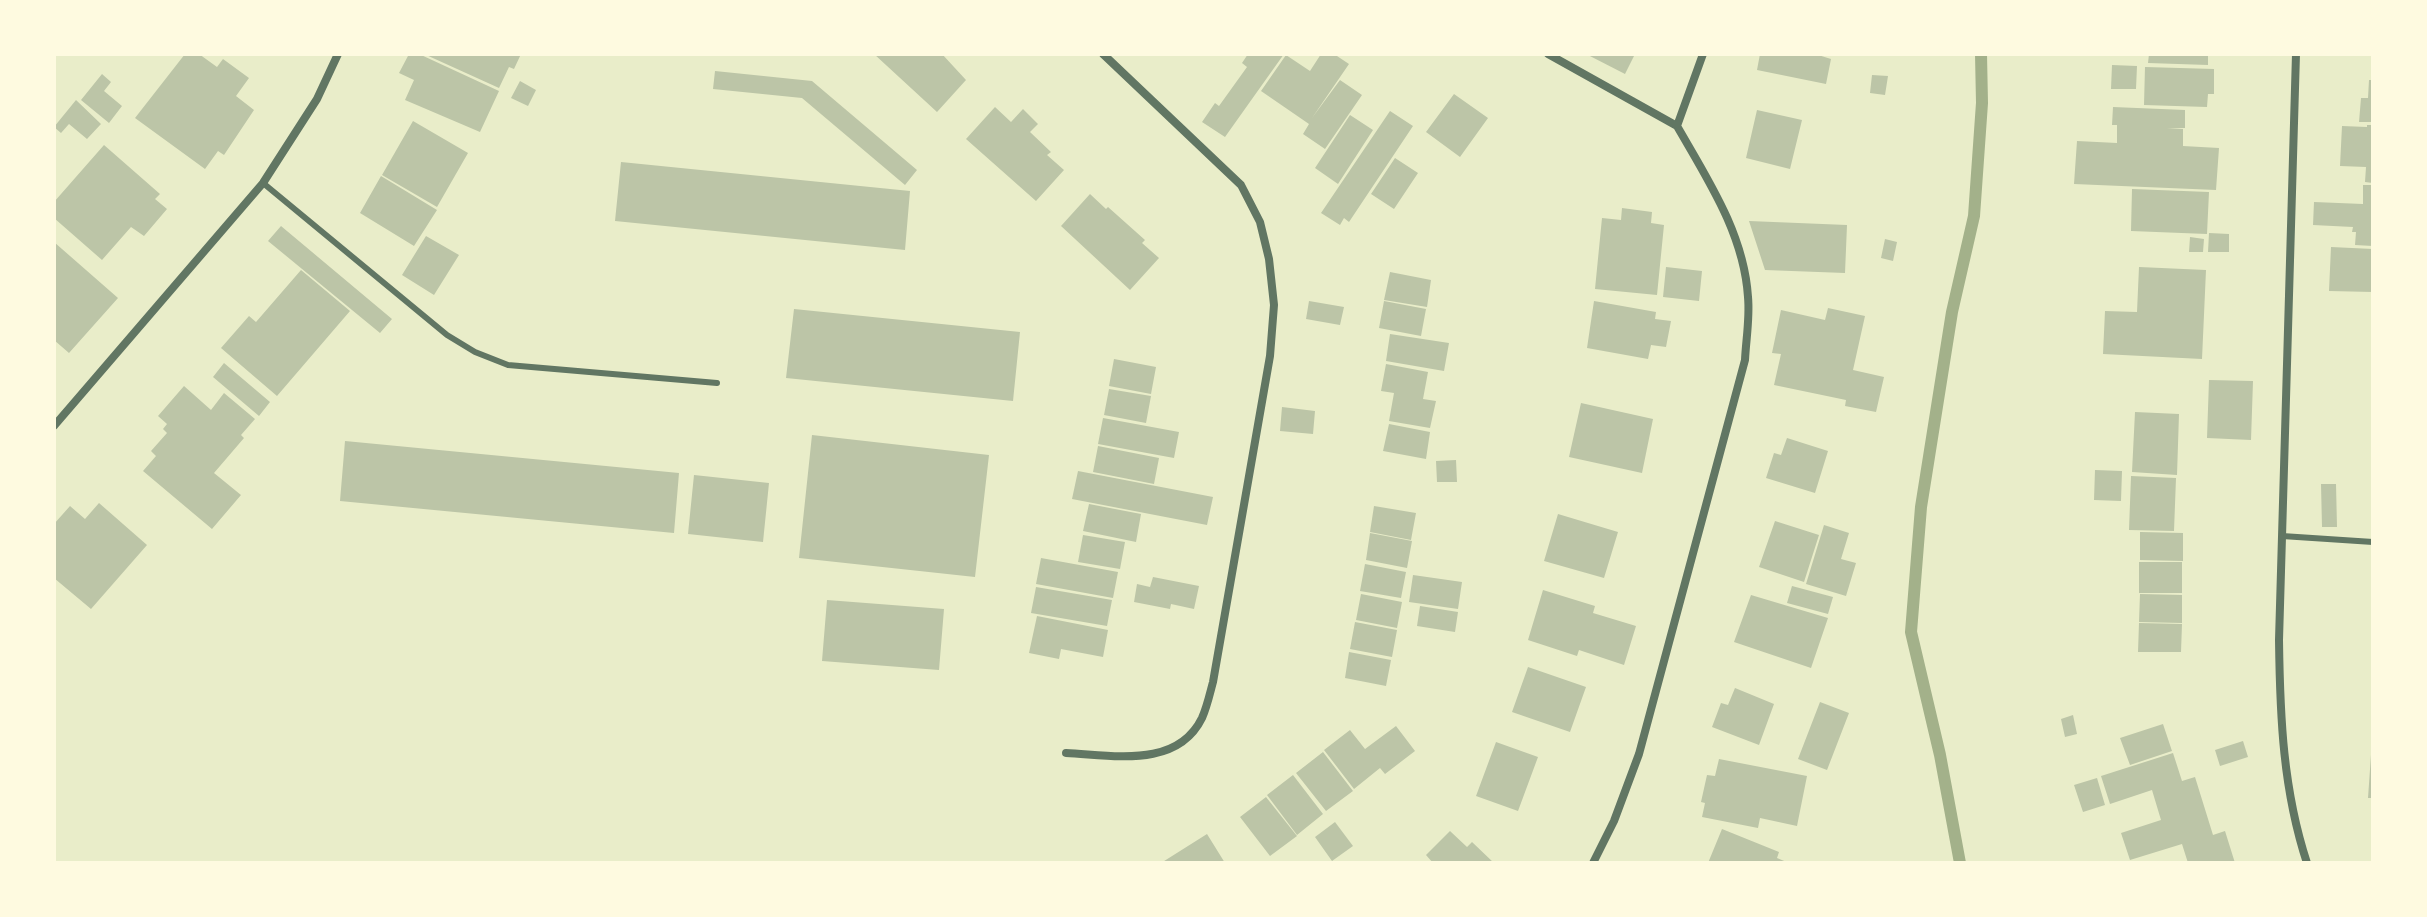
<!DOCTYPE html>
<style>
body{margin:0}
#map{position:relative;width:2427px;height:917px;overflow:hidden;background:#e9edc9;font-family:"Noto Sans",sans-serif}
canvas{display:block}
.frame{position:absolute;inset:0;border:56px solid #fefae0;pointer-events:none}
</style>
<div id="map">
<canvas width="2427" height="917"></canvas>
<div class="frame"></div>
</div>
<script>
const context = document.querySelector('canvas').getContext('2d');
context.lineJoin = 'round';
function trace(path, color, width, dash) {
  context.strokeStyle = color;
  context.lineWidth = width;
  context.lineCap = dash ? 'butt' : 'round';
  context.setLineDash(dash || []);
  context.stroke(path);
}
function paint(path, color) {
  context.fillStyle = color;
  context.fill(path, 'evenodd');
}
const stream = new Path2D(`
 M 1960,863 L 1940,755 L 1911,632 L 1921,507 L 1952,312 L 1974,216 L 1982,103 L 1981,54`);
const building = new Path2D(`
 M 185,54 L 199,54 L 217,67 L 223,59 L 249,78 L 236,96 L 254,110 L 224,155 L 218,151 L 205,169 L 135,118 Z
 M 409,54 L 419,54 L 499,91 L 480,132 L 405,100 L 414,80 L 399,73 Z
 M 424,54 L 521,54 L 514,69 L 509,67 L 499,88 Z
 M 874,54 L 942,54 L 966,80 L 937,112 Z
 M 1248,54 L 1284,54 L 1225,137 L 1202,122 L 1215,103 L 1219,106 L 1247,67 L 1242,63 Z
 M 1321,54 L 1334,54 L 1349,64 L 1312,118 L 1340,80 L 1362,95 L 1325,149 L 1303,134 L 1309,124 L 1261,91 L 1286,55 L 1310,71 Z
 M 1586,54 L 1635,54 L 1625,74 Z
 M 1760,54 L 1815,54 L 1831,59 L 1826,84 L 1757,70 Z
 M 2149,54 L 2208,54 L 2208,65 L 2148,63 Z
 M 2112,65 L 2137,66 L 2136,89 L 2111,89 Z
 M 2145,67 L 2214,69 L 2214,94 L 2208,94 L 2207,107 L 2144,105 Z
 M 715,71 L 812,81 L 917,170 L 905,185 L 802,98 L 713,89 Z
 M 102,74 L 111,82 L 104,91 L 122,106 L 109,123 L 81,100 Z
 M 1872,75 L 1888,76 L 1885,95 L 1870,93 Z
 M 2369,80 L 2373,80 L 2373,122 L 2359,122 L 2361,98 L 2368,98 Z
 M 520,81 L 536,90 L 528,106 L 511,98 Z
 M 1454,94 L 1488,118 L 1460,157 L 1426,132 Z
 M 76,100 L 101,124 L 87,139 L 69,124 L 61,133 L 54,127 Z
 M 995,107 L 1011,122 L 1023,109 L 1038,124 L 1030,132 L 1051,152 L 1047,155 L 1064,170 L 1036,201 L 966,139 Z
 M 2113,107 L 2185,110 L 2185,128 L 2167,128 L 2183,129 L 2183,146 L 2219,148 L 2216,190 L 2074,184 L 2077,141 L 2117,143 L 2117,125 L 2112,125 Z
 M 1757,110 L 1802,120 L 1790,169 L 1746,158 Z
 M 1390,111 L 1413,126 L 1349,222 L 1344,218 L 1340,225 L 1321,213 Z
 M 1350,115 L 1373,130 L 1338,184 L 1315,168 Z
 M 413,121 L 468,153 L 437,207 L 382,175 Z
 M 2367,125 L 2373,125 L 2373,183 L 2365,182 L 2366,167 L 2340,166 L 2342,126 L 2367,127 Z
 M 104,145 L 160,194 L 155,199 L 167,209 L 144,236 L 131,227 L 102,260 L 54,218 L 54,202 Z
 M 1395,158 L 1418,173 L 1394,209 L 1371,194 Z
 M 621,162 L 910,191 L 905,250 L 615,221 Z
 M 381,176 L 437,210 L 414,246 L 360,213 Z
 M 2363,185 L 2373,185 L 2373,246 L 2355,245 L 2356,232 L 2352,232 L 2353,227 L 2313,225 L 2314,202 L 2363,204 Z
 M 2132,189 L 2209,192 L 2207,234 L 2131,231 Z
 M 1090,194 L 1106,209 L 1108,207 L 1145,240 L 1142,243 L 1159,258 L 1130,290 L 1061,226 Z
 M 1622,208 L 1652,212 L 1651,223 L 1664,225 L 1657,295 L 1595,289 L 1602,218 L 1621,220 Z
 M 1749,221 L 1847,225 L 1845,273 L 1765,270 Z
 M 281,226 L 392,319 L 380,333 L 268,241 Z
 M 2209,233 L 2229,234 L 2229,252 L 2208,252 Z
 M 426,236 L 459,255 L 434,295 L 402,275 Z
 M 2190,237 L 2204,239 L 2203,252 L 2189,252 Z
 M 1885,239 L 1897,242 L 1893,261 L 1881,258 Z
 M 54,242 L 118,298 L 69,353 L 54,340 Z
 M 2331,247 L 2373,249 L 2373,292 L 2329,291 Z
 M 1666,267 L 1702,271 L 1699,301 L 1663,297 Z
 M 2139,267 L 2206,270 L 2202,359 L 2103,354 L 2105,311 L 2137,312 Z
 M 301,270 L 350,311 L 277,396 L 221,348 L 249,316 L 256,322 Z
 M 1390,272 L 1431,280 L 1427,307 L 1384,300 Z
 M 1309,301 L 1344,307 L 1340,325 L 1306,319 Z
 M 1384,301 L 1426,309 L 1421,336 L 1379,328 Z
 M 1594,301 L 1656,312 L 1655,319 L 1671,321 L 1666,347 L 1651,345 L 1648,359 L 1587,348 Z
 M 1828,308 L 1865,316 L 1853,370 L 1884,377 L 1876,412 L 1845,406 L 1846,400 L 1774,385 L 1781,354 L 1772,353 L 1781,310 L 1825,320 Z
 M 794,309 L 1020,332 L 1013,401 L 786,378 Z
 M 1390,334 L 1449,343 L 1444,371 L 1386,361 Z
 M 1114,359 L 1156,367 L 1151,394 L 1109,386 Z
 M 224,363 L 270,402 L 259,416 L 213,377 Z
 M 1386,364 L 1428,372 L 1423,399 L 1436,401 L 1430,428 L 1389,421 L 1394,393 L 1381,391 Z
 M 2209,380 L 2253,381 L 2251,440 L 2207,438 Z
 M 184,386 L 211,410 L 224,393 L 255,419 L 241,435 L 244,438 L 214,473 L 241,495 L 212,529 L 143,471 L 156,456 L 151,451 L 167,433 L 163,429 L 167,424 L 158,416 Z
 M 1109,389 L 1151,396 L 1146,423 L 1104,415 Z
 M 1581,403 L 1653,419 L 1642,473 L 1569,457 Z
 M 1282,407 L 1315,411 L 1313,434 L 1280,431 Z
 M 2135,412 L 2179,414 L 2177,475 L 2132,472 Z
 M 1103,418 L 1179,432 L 1174,458 L 1098,444 Z
 M 1389,424 L 1430,432 L 1426,459 L 1383,451 Z
 M 812,435 L 989,455 L 975,577 L 799,558 Z
 M 1787,438 L 1828,451 L 1815,493 L 1766,478 L 1774,453 L 1781,455 Z
 M 345,441 L 679,473 L 674,533 L 340,501 Z
 M 1098,446 L 1159,458 L 1154,484 L 1093,472 Z
 M 1456,460 L 1457,482 L 1437,482 L 1436,461 Z
 M 2095,470 L 2122,471 L 2121,501 L 2094,500 Z
 M 1078,471 L 1213,497 L 1207,525 L 1072,499 Z
 M 694,475 L 769,483 L 763,542 L 688,534 Z
 M 2131,476 L 2176,478 L 2174,531 L 2129,530 Z
 M 2321,484 L 2336,484 L 2337,527 L 2322,527 Z
 M 99,503 L 147,545 L 91,609 L 54,578 L 54,524 L 70,506 L 85,519 Z
 M 1089,504 L 1141,514 L 1136,542 L 1083,531 Z
 M 1374,506 L 1416,513 L 1411,540 L 1370,532 Z
 M 1558,514 L 1618,532 L 1604,578 L 1544,561 Z
 M 1775,521 L 1819,535 L 1804,582 L 1759,567 Z
 M 1824,525 L 1849,533 L 1841,559 L 1856,563 L 1846,596 L 1806,584 Z
 M 2140,532 L 2183,533 L 2183,561 L 2140,560 Z
 M 1370,533 L 1412,541 L 1407,568 L 1366,560 Z
 M 1083,535 L 1125,542 L 1120,569 L 1078,562 Z
 M 1041,558 L 1118,572 L 1113,598 L 1036,584 Z
 M 2139,562 L 2182,562 L 2182,593 L 2139,593 Z
 M 1365,564 L 1406,572 L 1401,598 L 1360,591 Z
 M 1413,575 L 1462,582 L 1458,609 L 1409,602 Z
 M 1153,577 L 1199,586 L 1194,609 L 1171,604 L 1170,609 L 1134,602 L 1137,584 L 1150,587 Z
 M 1792,586 L 1833,597 L 1828,614 L 1787,603 Z
 M 1036,587 L 1112,600 L 1107,626 L 1031,613 Z
 M 1543,590 L 1595,606 L 1593,613 L 1636,626 L 1624,665 L 1579,650 L 1577,656 L 1528,640 Z
 M 1361,594 L 1402,602 L 1397,628 L 1356,620 Z
 M 2140,594 L 2182,595 L 2182,623 L 2139,622 Z
 M 1751,595 L 1828,618 L 1811,668 L 1734,642 Z
 M 827,600 L 944,609 L 939,670 L 822,661 Z
 M 1420,606 L 1458,612 L 1455,632 L 1417,626 Z
 M 1037,616 L 1108,630 L 1103,657 L 1061,649 L 1059,659 L 1029,653 Z
 M 1355,622 L 1397,630 L 1392,657 L 1350,649 Z
 M 2139,623 L 2182,624 L 2181,652 L 2138,652 Z
 M 1349,652 L 1391,660 L 1386,686 L 1345,678 Z
 M 1528,667 L 1586,687 L 1570,732 L 1512,712 Z
 M 1735,688 L 1774,704 L 1759,745 L 1712,727 L 1721,703 L 1728,705 Z
 M 1820,702 L 1849,713 L 1827,770 L 1798,759 Z
 M 2073,715 L 2077,734 L 2065,737 L 2061,719 Z
 M 2163,724 L 2172,751 L 2130,765 L 2120,738 Z
 M 1396,726 L 1415,751 L 1385,774 L 1380,768 L 1354,789 L 1324,750 L 1350,730 L 1365,749 Z
 M 2243,741 L 2248,757 L 2220,766 L 2215,750 Z
 M 1496,742 L 1538,757 L 1518,811 L 1476,796 Z
 M 1323,752 L 1353,791 L 1326,811 L 1296,773 Z
 M 2173,753 L 2182,781 L 2195,777 L 2213,835 L 2225,831 L 2235,863 L 2188,863 L 2182,844 L 2130,860 L 2121,833 L 2161,820 L 2152,790 L 2110,804 L 2101,776 Z
 M 2371,755 L 2373,755 L 2373,798 L 2368,798 Z
 M 1719,759 L 1807,776 L 1797,826 L 1760,818 L 1758,828 L 1702,817 L 1705,803 L 1701,802 L 1707,775 L 1715,776 Z
 M 1293,775 L 1323,814 L 1297,835 L 1267,795 Z
 M 2097,778 L 2105,805 L 2083,812 L 2074,785 Z
 M 1266,797 L 1297,836 L 1270,856 L 1240,817 Z
 M 1335,822 L 1353,846 L 1332,861 L 1315,837 Z
 M 1722,829 L 1779,852 L 1777,858 L 1789,863 L 1708,863 Z
 M 1450,831 L 1467,847 L 1472,842 L 1494,863 L 1433,863 L 1426,855 Z
 M 1207,834 L 1225,863 L 1161,863 Z`);
const service = new Path2D(`
 M 263,183 L 447,335 L 475,352 L 508,365 L 717,383
 M 2282,536 L 2373,542`);
const minor = new Path2D(`
 M 1548,54 L 1677,126
 M 2296,54 L 2279,640 C 2280,717 2283,790 2307,863
 M 54,426 L 263,183 L 317,99 L 338,54
 M 1066,753 C 1113,755 1177,769 1202,718 C 1207,707 1210,693 1213,682 L 1270,356 L 1274,305 L 1269,259 L 1260,222 L 1241,185 L 1103,54
 M 1593,863 L 1614,821 L 1639,754 L 1745,360 C 1746,339 1750,318 1748,297 C 1744,234 1708,180 1677,126 L 1703,54`);
trace(stream, '#a3b18a', 12);
paint(building, '#bcc5a7');
trace(service, '#617663', 6);
trace(minor, '#617663', 8);
</script>
